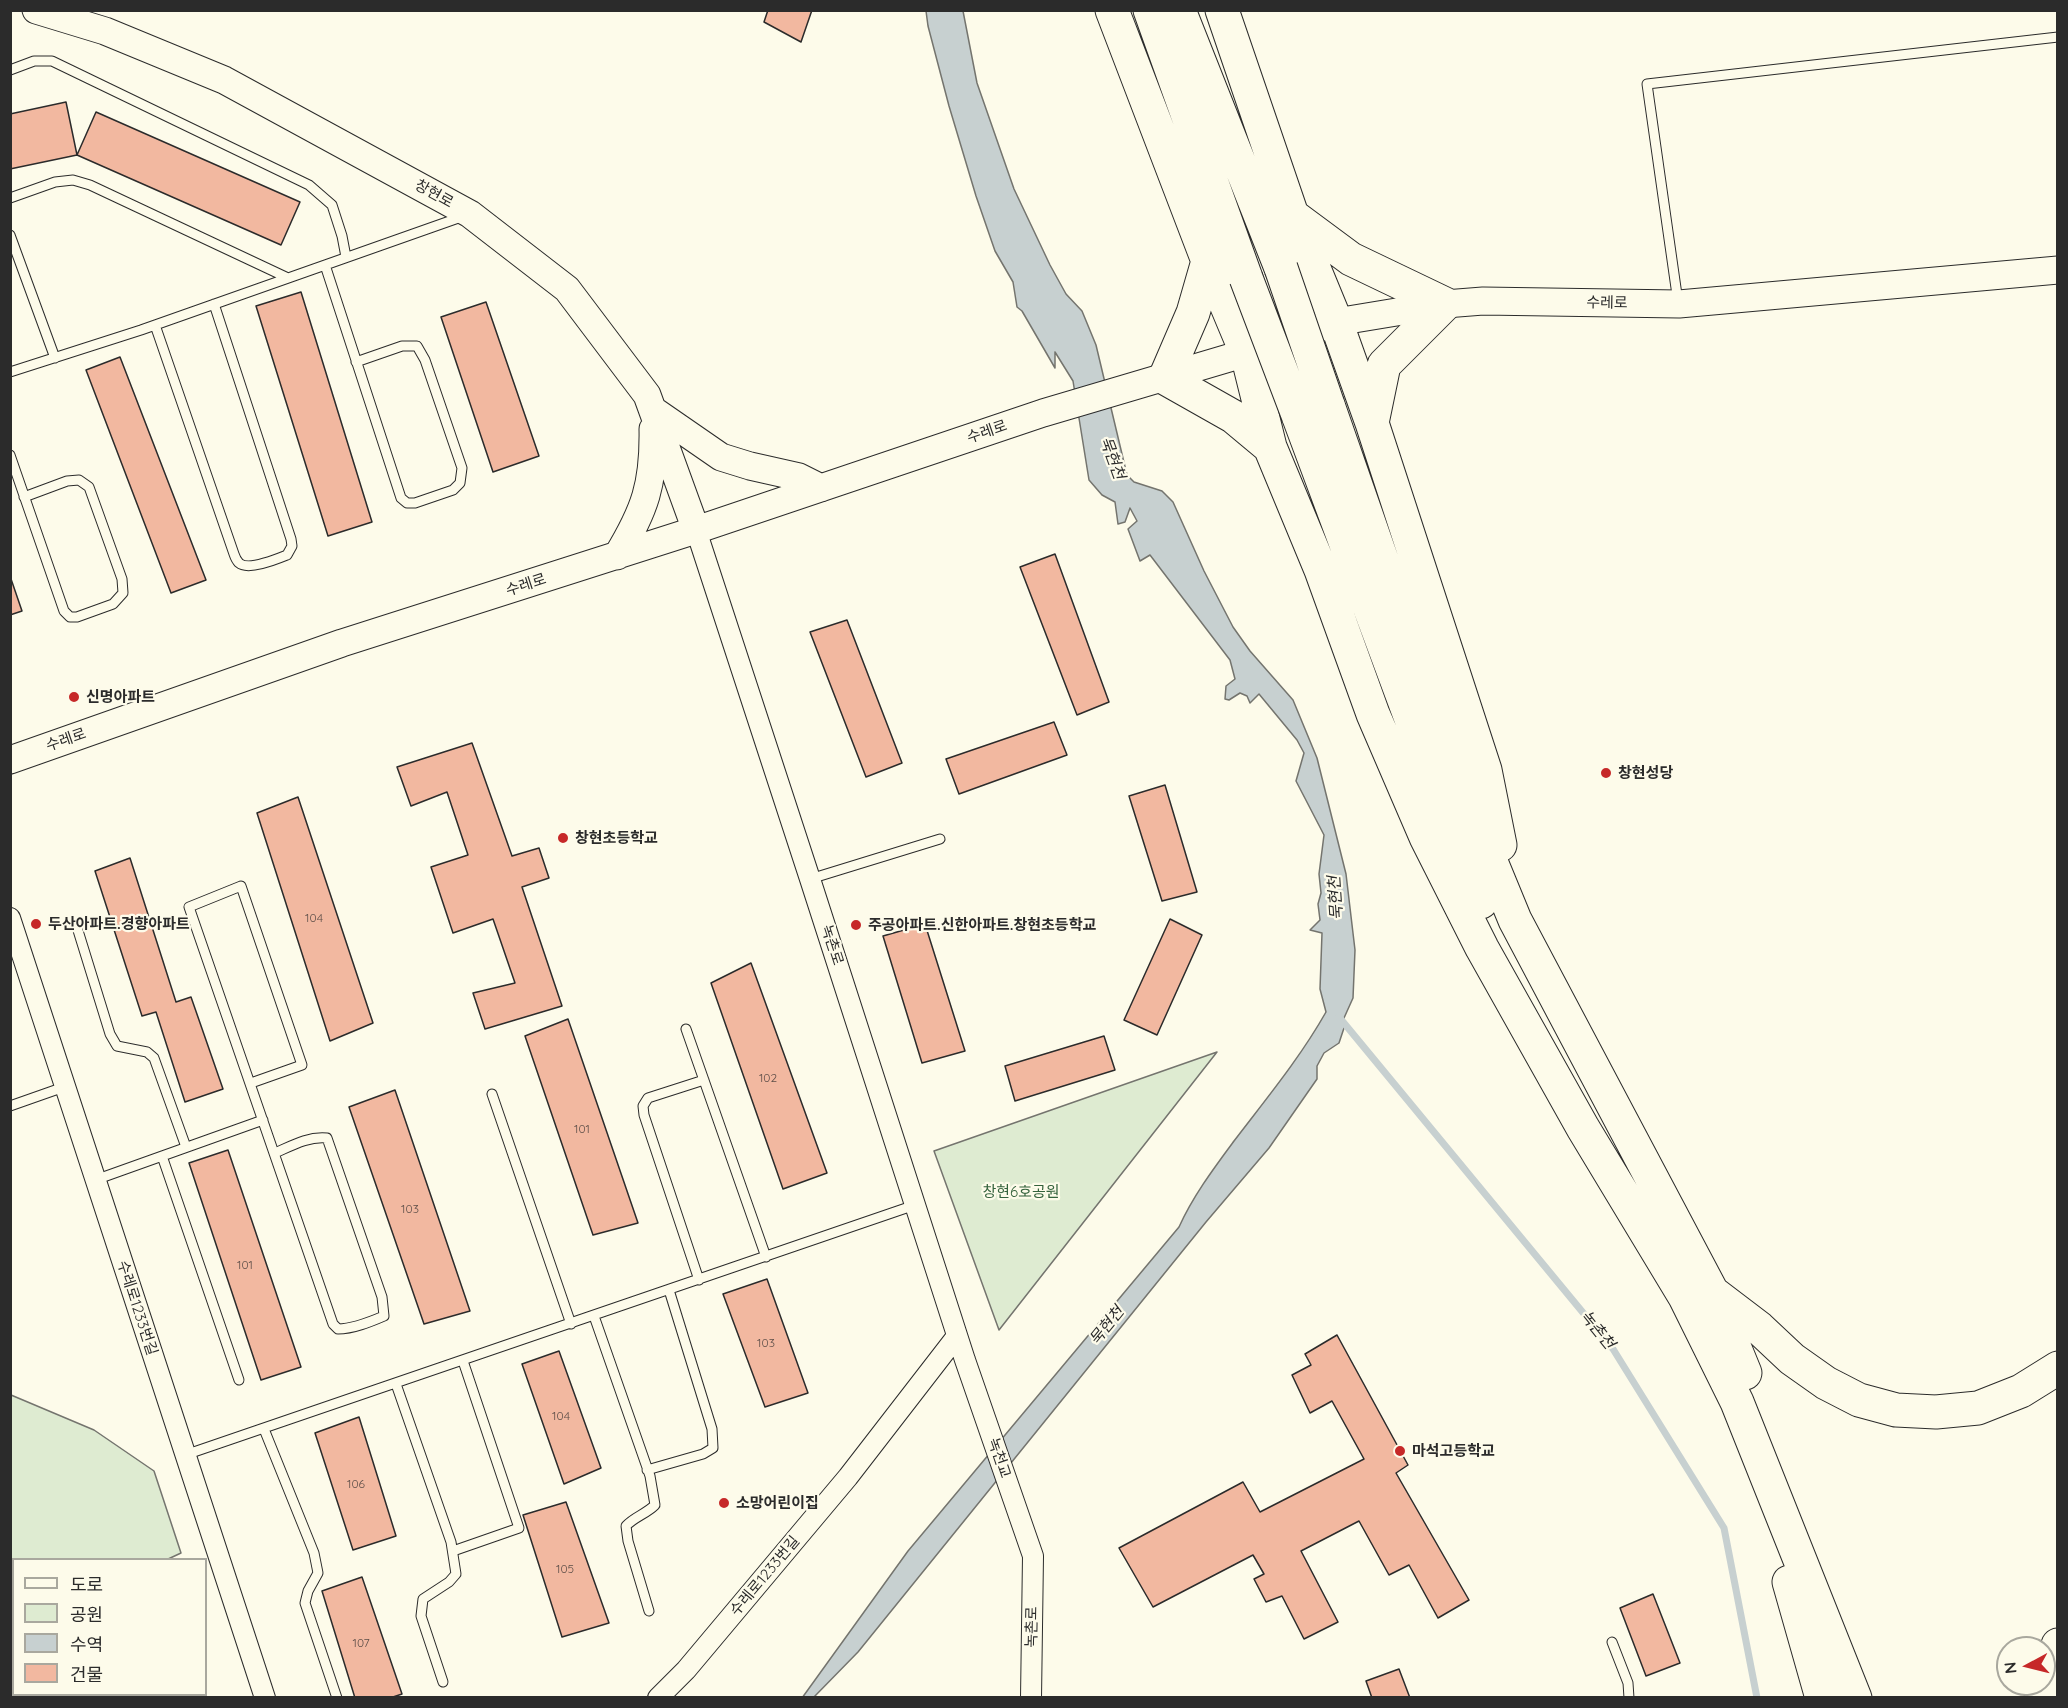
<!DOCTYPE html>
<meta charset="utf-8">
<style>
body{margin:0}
#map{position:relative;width:2068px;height:1708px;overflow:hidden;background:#fdfbea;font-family:Quicksand,"Noto Sans KR",sans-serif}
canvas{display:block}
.frame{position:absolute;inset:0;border:12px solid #2b2b2b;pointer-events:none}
.legend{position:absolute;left:12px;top:1558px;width:195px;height:138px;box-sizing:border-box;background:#fdfbea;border:2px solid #a9a89e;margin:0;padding:8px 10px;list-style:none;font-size:18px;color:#2b2b2b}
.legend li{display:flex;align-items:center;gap:12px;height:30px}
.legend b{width:30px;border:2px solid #a9a89e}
.north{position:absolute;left:1996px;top:1636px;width:60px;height:60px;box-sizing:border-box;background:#fdfbea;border:2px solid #a9a89e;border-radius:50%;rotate:263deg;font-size:16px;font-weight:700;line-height:24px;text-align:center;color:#2b2b2b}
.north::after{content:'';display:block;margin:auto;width:21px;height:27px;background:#c62828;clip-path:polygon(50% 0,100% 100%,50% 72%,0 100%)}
</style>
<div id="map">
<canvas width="2068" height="1708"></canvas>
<div class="frame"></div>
<ul class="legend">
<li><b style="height:8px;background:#fdfbea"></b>도로</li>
<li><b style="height:16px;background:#deebd1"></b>공원</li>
<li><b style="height:16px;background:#c7d0d0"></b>수역</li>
<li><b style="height:16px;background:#f2b8a0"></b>건물</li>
</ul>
<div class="north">N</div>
</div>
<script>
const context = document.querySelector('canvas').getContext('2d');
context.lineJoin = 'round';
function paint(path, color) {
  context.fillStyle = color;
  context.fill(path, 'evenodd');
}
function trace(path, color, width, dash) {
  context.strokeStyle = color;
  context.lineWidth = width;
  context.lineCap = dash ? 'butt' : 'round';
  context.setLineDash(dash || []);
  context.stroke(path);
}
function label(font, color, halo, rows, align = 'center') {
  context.font = font + ' Quicksand,"Noto Sans KR",sans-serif';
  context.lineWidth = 4.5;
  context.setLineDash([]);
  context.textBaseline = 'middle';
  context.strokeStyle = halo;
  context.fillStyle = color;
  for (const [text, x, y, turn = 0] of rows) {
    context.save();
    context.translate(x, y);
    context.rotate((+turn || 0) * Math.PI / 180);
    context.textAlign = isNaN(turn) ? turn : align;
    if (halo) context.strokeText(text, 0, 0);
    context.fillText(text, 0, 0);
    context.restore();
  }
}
const green = new Path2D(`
 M 1217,1052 L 999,1330 L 934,1151 Z
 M 11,1395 L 94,1430 L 154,1471 L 181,1553 L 166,1560 L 14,1560 L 14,1661 L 11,1665 Z`);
const water = new Path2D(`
 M 926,11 L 963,11 L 977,83 L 1014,189 L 1050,265 L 1066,294 L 1082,311 L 1096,345 L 1127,475 L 1134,482 L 1162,491 L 1173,502 L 1204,571 L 1233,627 L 1250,651 L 1293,700 L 1317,758 L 1346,874 L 1355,950 L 1353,998 L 1344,1018 L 1344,1028 L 1339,1043 L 1324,1053 L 1317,1066 L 1317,1079 L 1269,1148 L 1206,1222 L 858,1652 L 814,1697 L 802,1698 L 908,1551 L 1179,1227 C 1193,1196 1214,1168 1234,1141 C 1266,1099 1300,1058 1326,1012 L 1320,989 L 1322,933 L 1310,930 L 1320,920 L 1318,904 L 1321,893 L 1319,874 L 1324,835 L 1296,781 L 1304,753 L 1297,740 L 1259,694 L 1250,703 L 1247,696 L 1240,693 L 1229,700 L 1225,699 L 1226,686 L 1235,679 L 1230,660 L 1150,555 L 1140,561 L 1128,529 L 1137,521 L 1130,508 L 1125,522 L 1118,524 L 1115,502 L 1102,495 L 1089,480 L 1073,381 L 1055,352 L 1055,368 L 1022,311 L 1017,307 L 1013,282 L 995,251 L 976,196 L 949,106 L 928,26 Z`);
const stream = new Path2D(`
 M 1339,1017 L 1613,1349 L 1724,1528 L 1757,1698`);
const building = new Path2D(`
 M 768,10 L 812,10 L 801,42 L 764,22 Z
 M 66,102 L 77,155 L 10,169 L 10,114 Z
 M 96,112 L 300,202 L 281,245 L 77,155 Z
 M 301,292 L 372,522 L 328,536 L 256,306 Z
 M 486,302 L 539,456 L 493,472 L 441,317 Z
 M 120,357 L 206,580 L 171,593 L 86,370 Z
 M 1055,554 L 1109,702 L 1077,715 L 1020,567 Z
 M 10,576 L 22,611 L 10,615 Z
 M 847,620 L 902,763 L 866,777 L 810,632 Z
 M 1054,722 L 1067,755 L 959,794 L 946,759 Z
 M 472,743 L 512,856 L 539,848 L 549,878 L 522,887 L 562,1006 L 485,1029 L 473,993 L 515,983 L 493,919 L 453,933 L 431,867 L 468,855 L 447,792 L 411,806 L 397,767 Z
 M 1165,785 L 1197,892 L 1162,901 L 1129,796 Z
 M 298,797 L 373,1023 L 330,1041 L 257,813 Z
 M 130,858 L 176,1002 L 191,997 L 223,1089 L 185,1102 L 156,1012 L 142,1016 L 95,871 Z
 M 1170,919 L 1202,935 L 1157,1035 L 1124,1020 Z
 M 925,924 L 965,1051 L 922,1063 L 883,936 Z
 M 751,963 L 827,1173 L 783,1189 L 711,983 Z
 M 568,1019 L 638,1223 L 593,1235 L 525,1036 Z
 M 1104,1036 L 1115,1070 L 1015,1101 L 1005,1066 Z
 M 395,1090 L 470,1311 L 424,1324 L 349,1107 Z
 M 228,1150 L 301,1367 L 261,1380 L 189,1163 Z
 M 767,1279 L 808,1393 L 765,1407 L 723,1294 Z
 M 1337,1335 L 1408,1465 L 1396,1473 L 1469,1600 L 1438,1618 L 1409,1565 L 1389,1575 L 1359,1521 L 1301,1551 L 1338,1622 L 1304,1639 L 1282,1596 L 1266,1602 L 1254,1579 L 1264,1574 L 1253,1555 L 1153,1607 L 1119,1548 L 1243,1482 L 1260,1512 L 1364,1459 L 1332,1401 L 1310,1413 L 1292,1375 L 1311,1365 L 1305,1354 Z
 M 559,1351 L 601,1468 L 564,1484 L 522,1364 Z
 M 359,1417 L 396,1536 L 353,1550 L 315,1433 Z
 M 566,1502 L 609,1623 L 562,1637 L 523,1515 Z
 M 362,1577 L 402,1694 L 390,1698 L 355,1698 L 322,1591 Z
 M 1653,1594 L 1680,1663 L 1646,1676 L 1620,1608 Z
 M 1399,1669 L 1410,1698 L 1372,1698 L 1366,1681 Z`);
const lane = new Path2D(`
 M 10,70 L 34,61 L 52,61 L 309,185 L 332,205 L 342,236 L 346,257
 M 10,198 L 55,182 L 73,180 L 90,185 L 288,278
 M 10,235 L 55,358
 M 325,265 L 401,498 L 407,503 L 415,503 L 453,490 L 460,483 L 462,468 L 425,360 L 417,346 L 402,346 L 356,362
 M 1678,302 L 1647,84 L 2058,37
 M 155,325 L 234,554 C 235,557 236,560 239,563 C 248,571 277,559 287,555 L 292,546 L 291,539 L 214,304
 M 10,372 L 141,330 L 464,216
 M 10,455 L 64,611 L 70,617 L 77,617 L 113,604 L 123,593 L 122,579 L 89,487 L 79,480 L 67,481 L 24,497
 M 810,879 L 940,839
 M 76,924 L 110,1034 L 117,1046 L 147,1052 L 154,1058 L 186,1147
 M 686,1029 L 766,1257
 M 251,1083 L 302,1065 L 241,886 L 189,907 L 333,1324 L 338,1329 C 353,1329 370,1322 384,1316 L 382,1297 L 327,1138 C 308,1136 291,1146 275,1153
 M 492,1094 L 571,1324
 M 10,1106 L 64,1087
 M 162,1156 L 239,1380
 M 95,1180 L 263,1120
 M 699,1280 L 644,1115 L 643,1106 L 648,1098 L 704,1080
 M 594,1316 L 650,1476 L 655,1505 C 646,1514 634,1517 626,1526 L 628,1541 L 649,1611
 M 396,1384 L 451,1542 L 456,1574 L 449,1582 L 423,1599 L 421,1616 L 443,1682
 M 264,1429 L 314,1553 L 318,1573 L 308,1591 L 305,1603 L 337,1698
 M 185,1455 L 915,1205
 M 647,1470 L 703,1454 L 713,1448 L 712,1429 L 669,1290
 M 453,1551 L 519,1528 L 463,1361
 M 1612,1642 L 1628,1683 L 1629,1698`);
const street = new Path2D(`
 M 696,530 L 810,879 L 965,1360 L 1033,1556 L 1031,1698
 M 10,918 L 265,1698
 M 658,1698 L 686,1670 L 848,1477 L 957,1336`);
const secondary = new Path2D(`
 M 36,10 L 105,31 L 224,80 L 470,214 L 567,289 L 647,395 L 696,530
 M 1319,328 L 1336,322 L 1445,304 L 1483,301 L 1679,304 L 2058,270
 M 653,410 L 721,457 L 750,466 L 799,477 L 821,488
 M 617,556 C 645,510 654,484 653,429
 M 10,760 L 342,643 L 696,530 L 1043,413 L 1266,347`);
const highway = new Path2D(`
 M 1112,10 L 1208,261 L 1247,354 L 1270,447 L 1321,570 L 1373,714 L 1426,837 L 1482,948 L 1583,1128 L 1685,1297 L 1737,1402 L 1855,1698
 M 1150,10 L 1246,278
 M 1179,10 L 1281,268
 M 1222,10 L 1292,215 L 1336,322 L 1372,423 L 1485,770 L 1500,845
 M 1293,216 L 1351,259 L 1445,304 L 1384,365 L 1372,423
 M 1208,261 L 1193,313 L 1165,378 L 1234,417 L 1270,447
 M 1328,405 L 1464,796 L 1515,920 L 1712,1292 L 1745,1373
 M 1298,415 L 1471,880 L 1481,902
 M 1713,1293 L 1759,1328 L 1792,1359 L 1826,1383 L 1859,1400 L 1896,1410 L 1936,1412 L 1978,1408 L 2021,1391 L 2058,1368
 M 1789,1582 L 1822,1698
 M 2041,1698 L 2058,1645`);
const highwayBridge = new Path2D(`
 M 1281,268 L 1328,405
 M 1246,278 L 1298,415`);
const markers = [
 [74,697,6,"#c62828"],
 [1606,773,6,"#c62828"],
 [563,838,6,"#c62828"],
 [36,924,6,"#c62828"],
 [856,925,6,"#c62828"],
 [1400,1451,6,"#c62828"],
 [724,1503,6,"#c62828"]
];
const numberNames = [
 ["104",314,918],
 ["102",768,1078],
 ["101",582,1129],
 ["103",410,1209],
 ["101",245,1265],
 ["103",766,1343],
 ["104",561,1416],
 ["106",356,1484],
 ["105",565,1569],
 ["107",361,1643]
];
const streetNames = [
 ["창현로",434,194,29],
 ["수레로",1607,303,1],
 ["수레로",987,432,-19],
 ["수레로",526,585,-18],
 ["수레로",66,740,-19],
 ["녹촌로",832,945,72],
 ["수레로1233번길",137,1308,72],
 ["녹천교",999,1458,71],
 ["수레로1233번길",765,1576,-50],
 ["녹촌로",1032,1627,-89]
];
const poiNames = [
 ["신명아파트",86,697],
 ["창현성당",1618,773],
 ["창현초등학교",575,838],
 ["두산아파트.경향아파트",48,924],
 ["주공아파트.신한아파트.창현초등학교",868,925],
 ["마석고등학교",1412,1451],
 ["소망어린이집",736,1503]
];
const parkNames = [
 ["창현6호공원",1021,1192]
];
const waterNames = [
 ["묵현천",1112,458,70],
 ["묵현천",1336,898,-94],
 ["묵현천",1107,1326,-51],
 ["녹촌천",1597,1330,51]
];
paint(green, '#deebd1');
trace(green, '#74746e', 1.5);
paint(water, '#c7d0d0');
trace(water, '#74746e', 1.5);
trace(stream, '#c7d0d0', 7);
paint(building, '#f2b8a0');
trace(building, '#2b2b2b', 1.5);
trace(lane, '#2b2b2b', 11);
trace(street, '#2b2b2b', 22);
trace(secondary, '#2b2b2b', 29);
trace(highway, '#2b2b2b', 35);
trace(lane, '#fdfbea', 9);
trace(street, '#fdfbea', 20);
trace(secondary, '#fdfbea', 27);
trace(highway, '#fdfbea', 33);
trace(highwayBridge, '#2b2b2b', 35, []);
trace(highwayBridge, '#fdfbea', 33);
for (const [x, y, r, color] of markers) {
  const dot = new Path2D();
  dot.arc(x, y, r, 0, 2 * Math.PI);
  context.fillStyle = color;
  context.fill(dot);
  trace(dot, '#fdfbea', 2);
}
label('12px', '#5d4e48', null, numberNames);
label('15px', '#2b2b2b', '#fdfbea', streetNames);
label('bold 15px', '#2b2b2b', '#fdfbea', poiNames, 'left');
label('15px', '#34623c', '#fdfbea', parkNames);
label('italic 16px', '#2b2b2b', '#fdfbea', waterNames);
</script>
